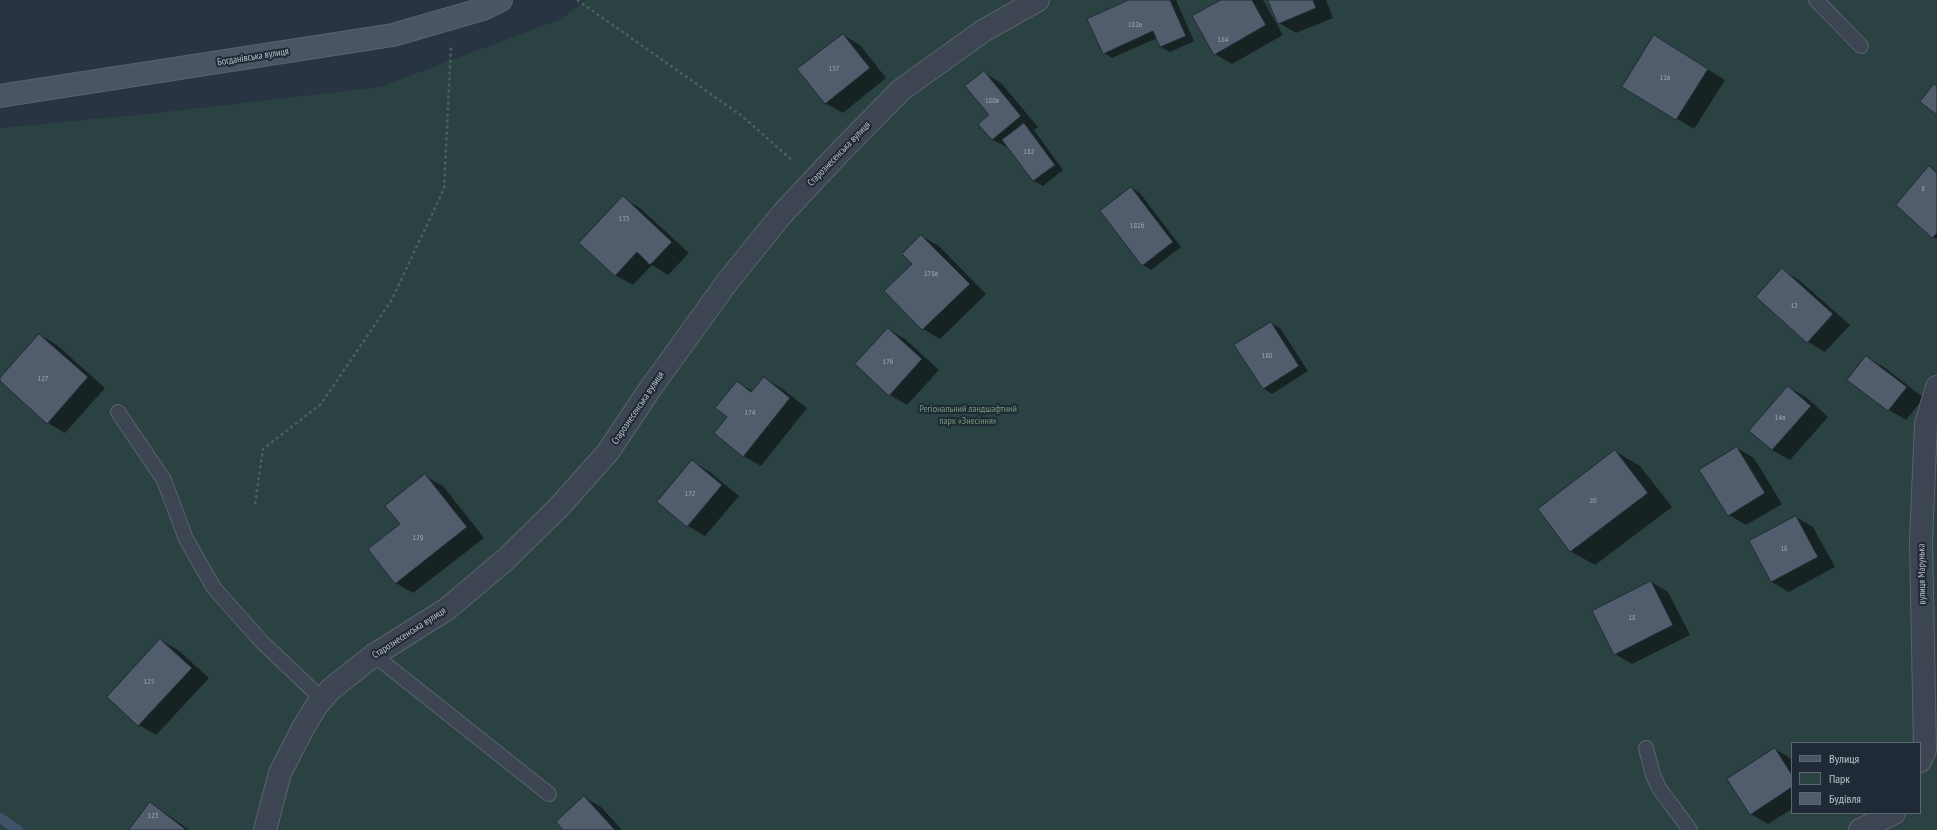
<!DOCTYPE html>
<meta charset="utf-8">
<style>
body{margin:0}
#map{position:relative;width:1937px;height:830px;overflow:hidden;background:#283441;font-family:"PT Sans Narrow",sans-serif}
canvas{display:block}
.legend{position:absolute;left:1791px;top:742px;width:130px;height:72px;box-sizing:border-box;background:#202a36;border:1px solid #5d6672;margin:0;padding:5px 7px;list-style:none;font-size:12px;color:#b9c1cb}
.legend li{display:flex;align-items:center;gap:8px;height:20px}
.legend b{width:20px;border:1px solid #5d6672}
</style>
<div id="map">
<canvas width="1937" height="830"></canvas>
<ul class="legend">
<li><b style="height:5px;background:#4a5563"></b>Вулиця</li>
<li><b style="height:11px;background:#2b4243"></b>Парк</li>
<li><b style="height:11px;background:#515d6c"></b>Будівля</li>
</ul>
</div>
<script>
const context = document.querySelector('canvas').getContext('2d');
context.lineJoin = 'round';
function paint(path, color) {
  context.fillStyle = color;
  context.fill(path, 'evenodd');
}
function trace(path, color, width, dash) {
  context.strokeStyle = color;
  context.lineWidth = width;
  context.lineCap = dash ? 'butt' : 'round';
  context.setLineDash(dash || []);
  context.stroke(path);
}
function label(font, color, halo, rows, align = 'center') {
  context.font = font + ' "PT Sans Narrow",sans-serif';
  context.lineWidth = 4;
  context.setLineDash([]);
  context.textBaseline = 'middle';
  context.strokeStyle = halo;
  context.fillStyle = color;
  for (const [text, x, y, turn = 0] of rows) {
    context.save();
    context.translate(x, y);
    context.rotate((+turn || 0) * Math.PI / 180);
    context.textAlign = isNaN(turn) ? turn : align;
    if (halo) context.strokeText(text, 0, 0);
    context.fillText(text, 0, 0);
    context.restore();
  }
}
const green = new Path2D(`
 M 586,0 L 1937,0 L 1937,830 L 0,830 L 0,128 L 157,113 L 380,87 L 561,19 ZM 1792,743 L 1920,743 L 1920,813 L 1792,813 Z`);
const shadow = new Path2D(`
 M 1131,0 L 1176,0 L 1194,41 L 1170,52 L 1161,47 L 1157,38 L 1112,58 L 1104,53 Z
 M 1223,0 L 1263,0 L 1283,35 L 1232,64 L 1215,54 Z
 M 1269,0 L 1326,0 L 1333,18 L 1296,33 L 1279,23 Z
 M 843,35 L 860,45 L 886,78 L 843,113 L 825,103 Z
 M 1672,47 L 1725,80 L 1694,129 L 1624,86 Z
 M 984,73 L 1001,83 L 1038,127 L 1034,130 L 1063,170 L 1043,186 L 1034,181 L 1010,149 L 993,140 L 980,124 L 990,115 Z
 M 1929,167 L 1937,172 L 1937,239 L 1933,237 Z
 M 1131,188 L 1140,193 L 1181,247 L 1151,270 L 1143,265 Z
 M 623,198 L 640,208 L 689,253 L 668,275 L 652,265 L 633,285 L 615,275 Z
 M 921,236 L 939,246 L 986,294 L 940,339 L 923,329 L 886,291 L 914,264 Z
 M 1782,270 L 1799,280 L 1850,325 L 1825,352 L 1808,342 Z
 M 1271,323 L 1280,328 L 1308,371 L 1272,394 L 1264,389 Z
 M 888,329 L 905,339 L 939,370 L 907,405 L 890,395 Z
 M 40,335 L 57,345 L 105,388 L 65,433 L 48,423 L 0,380 Z
 M 1866,357 L 1884,367 L 1924,398 L 1906,420 L 1889,410 L 1849,380 Z
 M 764,378 L 781,388 L 807,408 L 761,466 L 743,456 L 728,417 L 737,382 L 753,391 Z
 M 1788,387 L 1806,397 L 1828,417 L 1790,460 L 1772,450 Z
 M 1737,448 L 1754,458 L 1782,504 L 1746,525 L 1729,515 Z
 M 1615,451 L 1640,466 L 1672,507 L 1595,565 L 1570,551 Z
 M 692,461 L 710,472 L 739,496 L 705,536 L 688,526 L 659,502 Z
 M 425,476 L 443,486 L 484,538 L 413,593 L 396,583 L 401,524 Z
 M 1796,517 L 1813,527 L 1835,567 L 1789,592 L 1772,582 L 1751,542 Z
 M 1651,582 L 1668,592 L 1690,635 L 1632,664 L 1615,654 Z
 M 160,640 L 178,650 L 209,678 L 156,735 L 139,725 L 108,697 Z
 M 1775,749 L 1792,759 L 1792,809 L 1768,824 L 1751,814 Z
 M 584,797 L 601,807 L 622,830 L 565,830 Z
 M 150,804 L 167,814 L 189,830 L 130,830 Z`);
const stream = new Path2D(`
 M 0,818 L 18,830`);
const building = new Path2D(`
 M 1129,0 L 1170,0 L 1186,36 L 1160,47 L 1153,31 L 1103,54 L 1087,19 Z
 M 1221,0 L 1252,0 L 1266,25 L 1214,55 L 1192,16 Z
 M 1268,0 L 1313,0 L 1316,8 L 1278,24 Z
 M 843,34 L 870,68 L 825,104 L 797,69 Z
 M 1654,35 L 1708,69 L 1676,120 L 1622,87 Z
 M 984,71 L 1021,116 L 992,140 L 978,124 L 989,115 L 965,86 Z
 M 1934,84 L 1937,86 L 1937,115 L 1920,102 Z
 M 1024,123 L 1055,165 L 1033,181 L 1002,140 Z
 M 1929,166 L 1937,173 L 1937,233 L 1932,238 L 1896,205 Z
 M 1131,187 L 1173,242 L 1142,266 L 1100,211 Z
 M 623,196 L 672,242 L 650,265 L 637,252 L 615,276 L 579,243 Z
 M 921,235 L 970,284 L 922,330 L 884,291 L 912,264 L 902,254 Z
 M 1782,268 L 1833,314 L 1807,343 L 1756,297 Z
 M 1271,322 L 1299,366 L 1263,389 L 1234,345 Z
 M 888,328 L 922,359 L 889,396 L 855,364 Z
 M 39,334 L 88,377 L 47,424 L 0,381 L 0,378 Z
 M 1866,356 L 1907,387 L 1888,411 L 1847,380 Z
 M 764,377 L 790,398 L 743,457 L 714,433 L 727,417 L 715,408 L 737,381 L 751,392 Z
 M 1788,386 L 1811,406 L 1772,450 L 1749,431 Z
 M 1737,447 L 1765,493 L 1728,516 L 1699,470 Z
 M 1615,450 L 1648,493 L 1570,552 L 1538,509 Z
 M 692,460 L 722,485 L 687,527 L 657,502 Z
 M 425,474 L 467,527 L 395,584 L 368,549 L 400,524 L 385,506 Z
 M 1796,516 L 1818,557 L 1771,582 L 1749,541 Z
 M 1651,581 L 1673,625 L 1614,655 L 1592,611 Z
 M 160,639 L 192,668 L 138,726 L 107,697 Z
 M 1775,748 L 1792,775 L 1792,787 L 1750,815 L 1727,779 Z
 M 584,796 L 615,830 L 563,830 L 556,822 Z
 M 150,802 L 185,829 L 185,830 L 129,830 Z`);
const path = new Path2D(`
 M 577,0 L 742,116 L 793,161
 M 255,504 L 263,449 L 321,404 L 391,301 L 444,189 L 451,47`);
const lane = new Path2D(`
 M 1816,0 L 1861,46
 M 118,412 L 164,480 L 186,539 L 214,588 L 262,642 L 322,699
 M 374,655 L 549,794
 M 1646,748 L 1653,775 L 1659,788 L 1690,830`);
const street = new Path2D(`
 M 1920,761 L 1925,750 L 1921,541 L 1926,424 L 1937,387
 M 265,830 L 280,773 L 303,728 L 317,705 L 331,689 L 374,655 L 447,609 L 505,560 L 559,507 L 608,452 L 650,389 L 728,281 L 783,213 L 841,151 L 901,90 L 983,31 L 1038,0
 M 1860,830 L 1894,813`);
const secondary = new Path2D(`
 M 0,96 L 393,35 L 483,9 L 501,0`);
const numberNames = [
 ["182а",1135,25],
 ["184",1223,40],
 ["137",834,69],
 ["12а",1665,78],
 ["180а",992,101],
 ["182",1029,152],
 ["8",1923,189],
 ["135",624,219],
 ["182б",1137,226],
 ["178а",931,274],
 ["12",1794,306],
 ["180",1267,356],
 ["176",888,362],
 ["127",43,379],
 ["174",750,413],
 ["14а",1780,418],
 ["172",690,494],
 ["20",1593,501],
 ["129",418,538],
 ["16",1784,549],
 ["18",1632,618],
 ["125",149,682],
 ["123",153,816]
];
const streetNames = [
 ["Богданівська вулиця",253,57,-9],
 ["Старознесенська вулиця",839,154,-46],
 ["Старознесенська вулиця",638,408,-56],
 ["вулиця Марунька",1922,574,-91],
 ["Старознесенська вулиця",409,633,-33]
];
const parkNames = [
 ["Регіональний ландшафтний",968,409],
 ["парк «Знесіння»",968,421]
];
paint(green, '#2b4243');
paint(shadow, '#0007');
trace(stream, '#3f5269', 10);
paint(building, '#515d6c');
trace(building, '#222c38', 1);
trace(lane, '#5a636e', 16);
trace(street, '#5a636e', 24);
trace(secondary, '#5a636e', 24);
trace(path, '#4a5f61', 2.5, [3, 3]);
trace(lane, '#3c4551', 14);
trace(street, '#3c4551', 22);
trace(secondary, '#4a5563', 22);
label('8px', '#9fa8b3', null, numberNames);
label('10px', '#b9c1cb', '#202a36', streetNames);
label('10px', '#719b78', '#202a36', parkNames);
</script>
